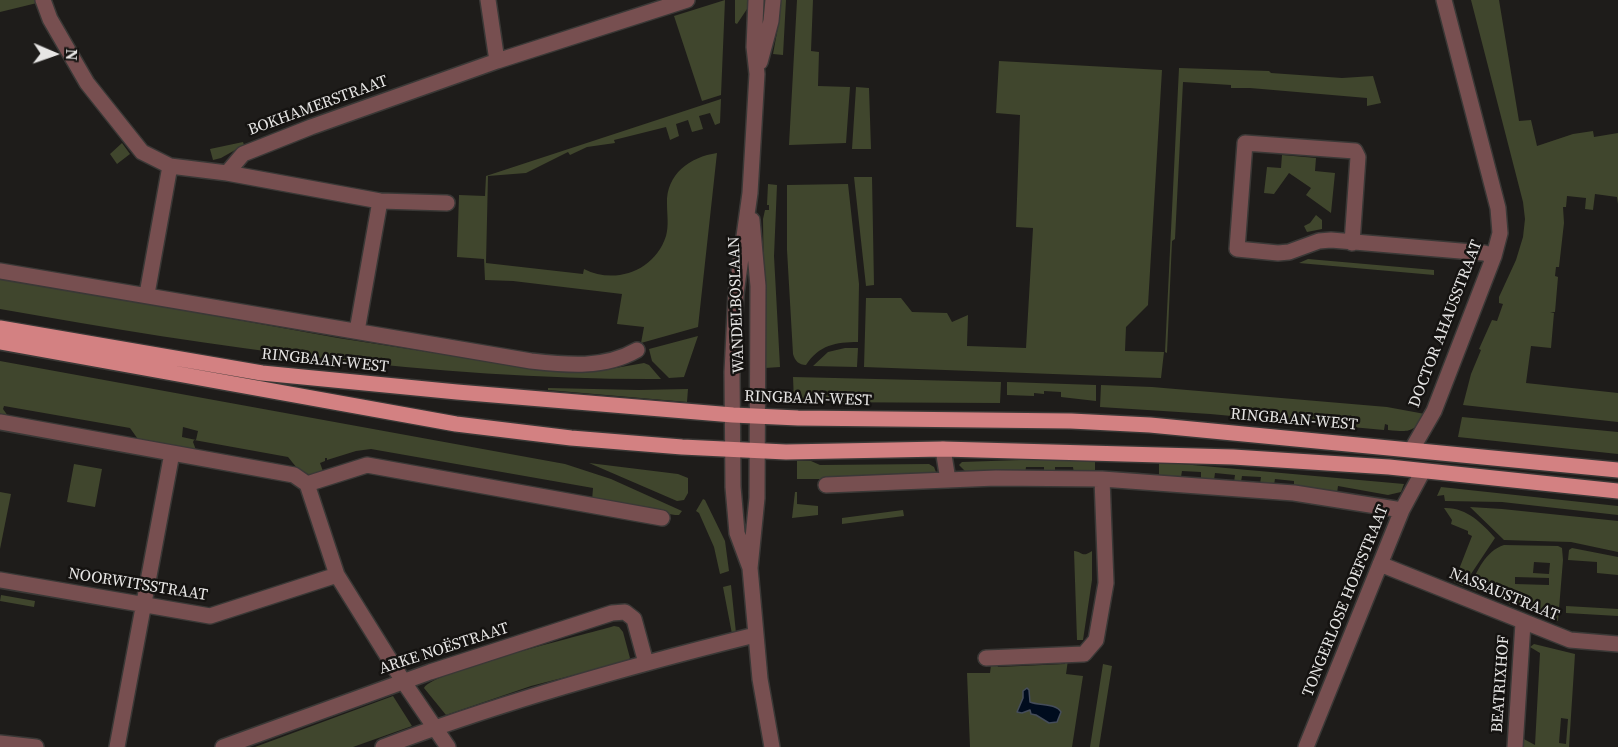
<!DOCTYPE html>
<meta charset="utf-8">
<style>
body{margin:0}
#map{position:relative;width:1618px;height:747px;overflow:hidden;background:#1e1c1a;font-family:"Source Serif 4",serif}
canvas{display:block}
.north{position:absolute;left:24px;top:24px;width:60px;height:60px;-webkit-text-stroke:4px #151311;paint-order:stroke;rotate:92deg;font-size:16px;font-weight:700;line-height:24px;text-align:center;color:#e7e6e5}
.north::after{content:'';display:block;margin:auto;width:21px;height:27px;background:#e7e6e5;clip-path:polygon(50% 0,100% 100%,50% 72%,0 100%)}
</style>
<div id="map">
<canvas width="1618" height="747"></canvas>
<div class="north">N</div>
</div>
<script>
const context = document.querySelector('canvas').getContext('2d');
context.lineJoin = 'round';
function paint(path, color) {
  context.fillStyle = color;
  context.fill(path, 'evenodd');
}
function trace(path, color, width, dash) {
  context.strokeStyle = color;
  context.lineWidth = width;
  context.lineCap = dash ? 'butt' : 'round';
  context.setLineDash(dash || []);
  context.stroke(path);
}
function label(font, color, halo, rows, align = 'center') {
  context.font = font + ' "Source Serif 4",serif';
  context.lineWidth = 5;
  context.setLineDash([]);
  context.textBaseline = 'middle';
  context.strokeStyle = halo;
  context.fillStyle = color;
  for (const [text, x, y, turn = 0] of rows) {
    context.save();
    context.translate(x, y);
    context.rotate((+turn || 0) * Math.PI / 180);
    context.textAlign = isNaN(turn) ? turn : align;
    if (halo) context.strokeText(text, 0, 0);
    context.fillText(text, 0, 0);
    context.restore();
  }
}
const green = new Path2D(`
 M 0,0 L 36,0 L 37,3 L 0,12 Z
 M 725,0 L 721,95 L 702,101 L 674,16 Z
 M 735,0 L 751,0 L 749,6 L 737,24 L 735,23 Z
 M 779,0 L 786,0 L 783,55 L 773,54 L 778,27 Z
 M 797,0 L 813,0 L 811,51 L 819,52 L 818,86 L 850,87 L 846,143 L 789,145 Z
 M 1471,0 L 1499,0 L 1519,121 L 1531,120 L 1537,146 L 1573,134 L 1593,131 L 1594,137 L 1618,133 L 1618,204 L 1617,197 L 1595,194 L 1593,210 L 1585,209 L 1586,198 L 1567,196 L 1566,207 L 1563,207 L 1564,223 L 1559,267 L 1556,267 L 1555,276 L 1558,277 L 1555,312 L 1550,312 L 1554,313 L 1551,348 L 1531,346 L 1526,383 L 1618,393 L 1618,422 L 1463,405 L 1471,374 L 1481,350 L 1479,349 L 1492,320 L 1497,321 L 1503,304 L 1499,303 L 1499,297 L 1516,260 L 1523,237 L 1525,219 L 1523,202 Z
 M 999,61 L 1162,70 L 1148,305 L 1126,327 L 1125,351 L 1164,352 L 1161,378 L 864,367 L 866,298 L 901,298 L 912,312 L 947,313 L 952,322 L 968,315 L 967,346 L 1026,348 L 1033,228 L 1016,227 L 1020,115 L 996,113 Z
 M 1179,68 L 1269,71 L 1271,73 L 1342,78 L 1373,76 L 1381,103 L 1367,106 L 1367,98 L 1250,88 L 1231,88 L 1231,85 L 1183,82 L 1175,239 L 1172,241 L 1167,353 L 1165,352 Z
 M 856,87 L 869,88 L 871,149 L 852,149 Z
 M 721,99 L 720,123 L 715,125 L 710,113 L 699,116 L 703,129 L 692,132 L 688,120 L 676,124 L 679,136 L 670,140 L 666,127 L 614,140 L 615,143 L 587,147 L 570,155 L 568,152 L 526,173 L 488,176 L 486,263 L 583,274 L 584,269 C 615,285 655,271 666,236 C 669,225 667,215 667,204 C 666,174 690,157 717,153 L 698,327 L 641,343 L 644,327 L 617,324 L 622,294 L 513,281 L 485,280 L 484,259 L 457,257 L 459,195 L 485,196 L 486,176 Z
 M 243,142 L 244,145 L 221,158 L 213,160 L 210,149 Z
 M 122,143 L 130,154 L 117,164 L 110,154 Z
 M 1282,155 L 1316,158 L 1315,171 L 1335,173 L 1331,213 L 1306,195 L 1311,188 L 1289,173 L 1274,194 L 1264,193 L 1267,167 L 1281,168 Z
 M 854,177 L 872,177 L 874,285 L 866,286 Z
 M 768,184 L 777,185 L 774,256 L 780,367 L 765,368 L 763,219 L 765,210 L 769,210 L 769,205 L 767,205 Z
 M 848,184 L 859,284 L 858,342 C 836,342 819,345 806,365 C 799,365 795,361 793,354 L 787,250 L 787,185 Z
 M 1316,215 L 1322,220 L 1322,229 L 1307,232 L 1304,226 L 1310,223 Z
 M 1308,259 L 1434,270 L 1434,275 L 1299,263 Z
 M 0,277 L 338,338 L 551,371 L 604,370 L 644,363 L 649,365 L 661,379 C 438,380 219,348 0,309 Z
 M 698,336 L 684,377 L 669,378 L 652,361 L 649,349 Z
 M 845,348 L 858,348 L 857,367 L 813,366 L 828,352 Z
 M 0,361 L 565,464 L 611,479 L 682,511 L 679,515 L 675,515 L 592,501 L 593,488 L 371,449 L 356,451 L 327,460 L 327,458 L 325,458 L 325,461 L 320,463 L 324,474 C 302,476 301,473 288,457 L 194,440 L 193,442 L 196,450 L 140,442 L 130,428 L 4,406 L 3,409 L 8,416 L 0,418 ZM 183,427 L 198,431 L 196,440 L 182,437 Z
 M 793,377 L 1001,382 L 1000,403 L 794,402 Z
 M 1007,382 L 1096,385 L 1096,401 L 1061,397 L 1061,392 L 1044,391 L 1044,394 L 1034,393 L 1034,396 L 1007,395 Z
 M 1101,385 L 1152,387 L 1387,407 L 1425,414 C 1413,433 1410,432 1388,430 L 1388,425 L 1385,424 L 1384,430 L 1210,414 L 1100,407 Z
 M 548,388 L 639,390 L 688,389 L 687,402 L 548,390 Z
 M 1462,417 L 1618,432 L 1618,454 L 1458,437 Z
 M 1050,459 L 1095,459 L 1095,471 L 1142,473 L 1142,475 L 1074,474 L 1073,467 L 1055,467 L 1055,474 L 1044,474 L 1044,467 L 1026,467 L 1025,474 L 966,472 L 959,465 L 962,462 Z
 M 797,461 L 811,461 L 820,465 L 929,464 L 934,467 L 936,472 L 873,479 L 797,479 Z
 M 1159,462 L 1404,484 L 1401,492 L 1388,495 L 1338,486 L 1337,493 L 1294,488 L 1294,481 L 1275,479 L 1274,485 L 1260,484 L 1261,477 L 1242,476 L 1241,482 L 1234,482 L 1235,475 L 1215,473 L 1214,480 L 1201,479 L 1201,472 L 1182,471 L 1181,477 L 1159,476 Z
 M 589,463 L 678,474 L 688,478 L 688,493 L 684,500 L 677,501 Z
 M 74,464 L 102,469 L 95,507 L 67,502 Z
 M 1441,487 L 1618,506 L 1618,515 L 1502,502 L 1445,501 L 1444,495 L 1437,496 Z
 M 0,492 L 11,494 L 0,549 Z
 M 795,492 L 797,492 L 797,504 L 818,506 L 818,515 L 792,518 Z
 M 703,499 L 705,500 L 725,541 L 729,571 L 720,574 L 714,547 L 699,513 L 696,511 Z
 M 1470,507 L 1502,509 L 1618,521 L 1618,552 L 1571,542 L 1504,540 Z
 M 1444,508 C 1466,507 1482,523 1495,538 L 1463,586 L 1454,582 L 1472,536 L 1468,534 L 1468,531 L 1451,524 L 1452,520 Z
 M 903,510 L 904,516 L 842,524 L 842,518 Z
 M 1504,545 L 1558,546 L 1562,548 L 1563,560 L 1558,621 L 1509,604 L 1514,593 L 1487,582 L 1482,593 L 1469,588 C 1477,572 1485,551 1504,545 ZM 1534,562 L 1550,563 L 1549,574 L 1533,573 ZM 1515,577 L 1549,578 L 1549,585 L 1515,584 Z
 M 1572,548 L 1618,557 L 1618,575 L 1597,573 L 1597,562 L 1568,560 L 1569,550 Z
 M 1074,551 C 1083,552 1082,558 1092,551 L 1092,580 L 1083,640 L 1077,640 Z
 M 731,585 L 736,633 L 732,634 L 723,587 Z
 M 1,595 L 35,601 L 34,607 L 0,601 Z
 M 1566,606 L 1618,609 L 1618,616 L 1566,613 Z
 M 614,626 L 619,627 L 623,632 L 630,658 L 628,661 L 531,686 L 446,715 L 424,688 C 433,671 585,635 614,626 Z
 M 1534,644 L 1575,654 L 1569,747 L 1522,747 L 1520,737 L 1535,745 L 1540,653 L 1530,647 ZM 1561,718 L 1568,719 L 1566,744 L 1559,743 Z
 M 1065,660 L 1068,660 L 1066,674 L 1083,676 L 1072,747 L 970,747 L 967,673 L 990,673 L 991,665 L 993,663 L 997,663 L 998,667 L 1065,664 Z
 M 1103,664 L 1112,666 L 1099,747 L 1090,747 Z
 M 393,696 L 412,726 L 353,747 L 255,747 Z`);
const water = new Path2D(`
 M 1027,688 L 1029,690 L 1030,702 C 1040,706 1056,703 1061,712 L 1057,722 L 1049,723 L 1036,715 L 1031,714 L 1030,710 L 1022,713 L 1017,712 L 1023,698 L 1023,691 Z`);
const minor = new Path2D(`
 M 43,0 L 50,19 L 87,83 L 142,152 L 170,166 L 227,173 L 380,201 L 447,203
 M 488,0 L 497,61
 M 760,62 L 771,21 L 773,0
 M 227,173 L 243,154 L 311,127 L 497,61 L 687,0
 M 752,220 L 758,286 L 757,498 L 750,568 L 760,679 L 772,747
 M 1352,243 L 1358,157 L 1355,151 L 1245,143 L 1237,249 L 1278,253 L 1289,252 L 1319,241 L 1331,240 L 1484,253 L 1494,256
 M 0,271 L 531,361 C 567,365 604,369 637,350
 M 147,294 L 170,166
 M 357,331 L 380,201
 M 0,422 L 294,475 L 307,484
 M 943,449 L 948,480
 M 1412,449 L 1434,411 L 1494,256 L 1500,233 L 1498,208 L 1444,0
 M 307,484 L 367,465 L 662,518
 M 307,484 L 337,575 L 403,681 L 448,747
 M 826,485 L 996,478 L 1102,479 L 1294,493 L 1402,510
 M 1380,564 L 1570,640 L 1618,644
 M 750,568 L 737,533 L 733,487 L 732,372 L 736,294 L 750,193 L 757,74 L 754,47 L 756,0
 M 0,580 L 210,616 L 337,575
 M 986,658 L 1084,654 L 1096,640 L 1106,583 L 1102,479
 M 0,743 L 36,747
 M 117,747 L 172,453
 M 223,747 L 430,672 L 612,613 L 625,612 L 634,619 L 646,663
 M 383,747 C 504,701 630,666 755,635
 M 1306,747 L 1402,510 L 1423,471
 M 1515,747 L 1523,623`);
const major = new Path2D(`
 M 0,328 L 262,373 L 457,392 L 733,415 L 798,418 L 1071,421 L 1150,425 L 1618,470
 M 0,342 L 456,424 L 571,438 L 682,447 L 786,452 L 943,449 L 1233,457 L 1389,467 L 1618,491`);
const streetNames = [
 ["BOKHAMERSTRAAT",318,106,-20],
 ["WANDELBOSLAAN",737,305,-92],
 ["DOCTOR AHAUSSTRAAT",1446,324,-69],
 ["RINGBAAN-WEST",325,361,6],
 ["RINGBAAN-WEST",808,399,2],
 ["RINGBAAN-WEST",1294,420,5],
 ["NOORWITSSTRAAT",138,585,9],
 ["NASSAUSTRAAT",1504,595,22],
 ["TONGERLOSE HOEFSTRAAT",1346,601,-68],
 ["ARKE NOËSTRAAT",444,649,-18],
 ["BEATRIXHOF",1501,684,-86]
];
paint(green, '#40462d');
paint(water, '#000c1e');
trace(water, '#454d5a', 1.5);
trace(minor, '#3a3836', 18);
trace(major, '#3a3836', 18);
trace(minor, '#774f50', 15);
trace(major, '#d38182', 15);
label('16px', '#e7e6e5', '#151311', streetNames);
</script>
